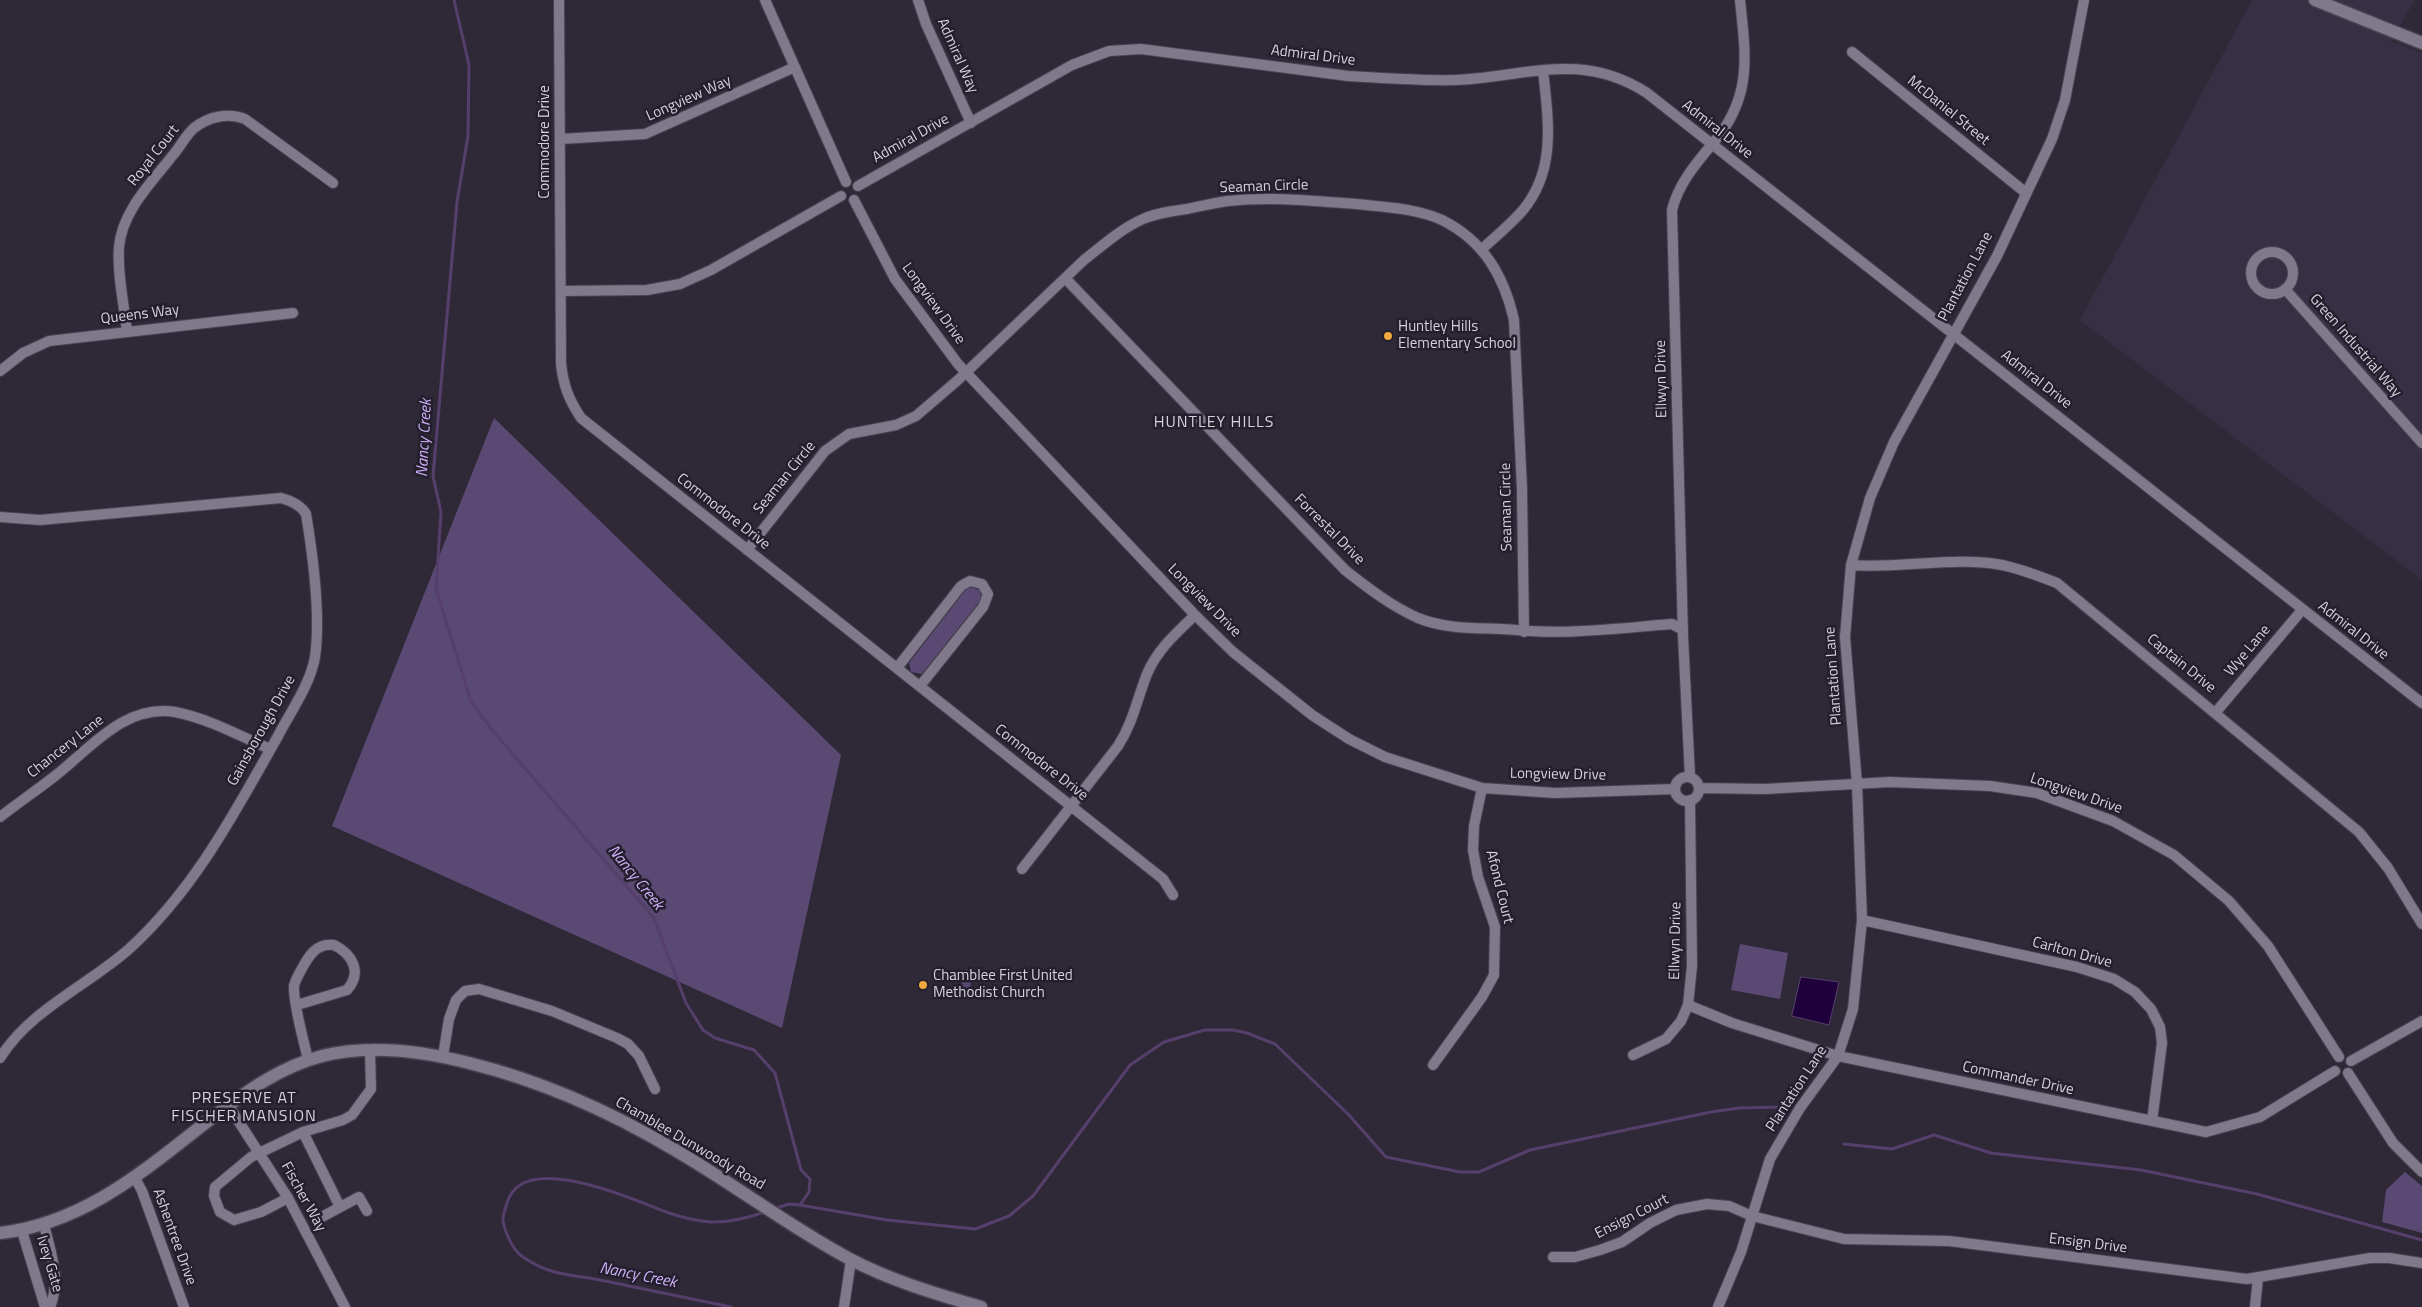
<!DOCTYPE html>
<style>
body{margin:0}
canvas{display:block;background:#2e2837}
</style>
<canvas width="2422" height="1307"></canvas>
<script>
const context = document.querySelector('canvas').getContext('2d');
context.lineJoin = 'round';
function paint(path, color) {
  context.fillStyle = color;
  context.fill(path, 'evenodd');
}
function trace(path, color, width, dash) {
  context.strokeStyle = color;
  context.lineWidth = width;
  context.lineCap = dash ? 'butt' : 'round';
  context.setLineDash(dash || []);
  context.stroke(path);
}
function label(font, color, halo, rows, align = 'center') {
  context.font = font + ' "Titillium Web",sans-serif';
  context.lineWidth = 5;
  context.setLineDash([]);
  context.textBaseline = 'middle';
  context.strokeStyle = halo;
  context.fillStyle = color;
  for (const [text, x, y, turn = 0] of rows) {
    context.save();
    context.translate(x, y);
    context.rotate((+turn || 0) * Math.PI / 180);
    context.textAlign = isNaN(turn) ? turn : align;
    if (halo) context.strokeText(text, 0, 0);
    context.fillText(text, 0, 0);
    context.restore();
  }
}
const built = new Path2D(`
 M 2252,0 L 2415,0 L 2391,41 L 2422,53 L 2422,580 L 2080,320 Z`);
const green = new Path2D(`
 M 494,418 L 841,755 L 782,1028 L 332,826 Z
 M 971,587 L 981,591 L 981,600 L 922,674 L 911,672 L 909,663 L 967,588 Z
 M 1740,944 L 1788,953 L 1780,999 L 1731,990 Z
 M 965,969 L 974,971 L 969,991 L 960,989 Z
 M 2405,1172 L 2422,1186 L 2422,1233 L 2382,1222 L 2386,1190 Z`);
const water = new Path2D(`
 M 1801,977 L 1839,982 L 1829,1025 L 1792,1016 Z`);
const stream = new Path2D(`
 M 454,0 L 469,65 L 468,136 L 457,202 L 433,476 L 441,512 L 436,588 L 471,702 L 493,731 L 654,918 L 686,1003 L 703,1030 L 715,1038 L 754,1050 L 775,1073 L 801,1170 L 810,1179 L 809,1192 L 800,1205
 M 1844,1144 L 1892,1149 L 1934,1135 L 1991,1153 L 2141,1170 L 2257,1194 L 2422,1240
 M 773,1209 L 789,1204 L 800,1205 L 887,1220 L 975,1229 L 1009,1216 L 1033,1196 L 1130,1065 L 1164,1042 L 1205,1030 L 1233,1030 L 1247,1033 L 1275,1044 L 1348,1114 L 1386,1157 L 1460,1172 L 1479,1172 L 1530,1150 L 1711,1112 L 1739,1108 L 1782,1107
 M 731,1307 C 689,1298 647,1290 605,1281 C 572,1274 552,1277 523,1257 C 513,1251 505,1232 503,1221 C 502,1216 506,1208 507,1203 C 523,1148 635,1201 669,1213 C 681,1217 697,1221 710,1222 C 729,1223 747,1218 765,1212`);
const street = new Path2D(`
 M 559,0 L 561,363 C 563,385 569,400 581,418 L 1163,879 L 1173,895
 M 765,0 L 846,182
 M 918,0 L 926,24 L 971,123
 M 1852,52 L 2026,193
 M 560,139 L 645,134 L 795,67
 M 858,186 L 1072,65 L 1109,51 L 1141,49 L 1348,76 C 1384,78 1419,81 1455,80 C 1526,77 1580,50 1647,93 L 2422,703
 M 854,200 L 895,279 L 958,364 L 1195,615 L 1233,652 L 1312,715 L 1349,739 L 1385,757 L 1482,788 L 1555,793 L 1675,789
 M 1481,250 C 1495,237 1511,224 1523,210 C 1557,169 1548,119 1543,70
 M2251 273a21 21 0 1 1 42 0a21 21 0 1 1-42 0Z
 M 1065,278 L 1345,570 C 1368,588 1391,606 1418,618 C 1450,631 1483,627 1516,630 C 1567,635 1620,628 1672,624 L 1683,630
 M 2285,289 L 2422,443
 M 561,291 L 647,290 L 680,284 L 711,270 L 841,196
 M 127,331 C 124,304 117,274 119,247 C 122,211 152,182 173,155 C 180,147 186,135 194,128 C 208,117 228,112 245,119 L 333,183
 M 0,371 L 23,353 L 49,341 L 293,313
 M 0,517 L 40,520 L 281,498 C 292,501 301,505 306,514 C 313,556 321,615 315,657 C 310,685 291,711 278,736 C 235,812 195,889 129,949 C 87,986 31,1009 0,1058
 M 747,550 L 825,451 L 849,434 L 896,425 L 916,416 L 958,380 L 1084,260 C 1102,246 1122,228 1143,219 C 1157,213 1172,211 1187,209 C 1201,206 1214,203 1228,201 C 1268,196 1316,201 1356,204 C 1384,207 1416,208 1442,220 C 1484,241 1504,276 1514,320 L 1522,489 L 1524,632
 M 1851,565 C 1900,569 1954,556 2002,565 C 2021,569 2039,576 2057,583 L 2359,832 L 2388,868 L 2422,924
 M 897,668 L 961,586 L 970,581 L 982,584 L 988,594 L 983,607 L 920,686
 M 2216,712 L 2302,610
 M 1690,777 L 1683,636 L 1672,210 C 1679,181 1700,159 1719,136 C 1753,91 1745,51 1740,0
 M1675 789a12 12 0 1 1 24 0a12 12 0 1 1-24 0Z
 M 1699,788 L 1765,789 L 1890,782 L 1990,786 L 2037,793 L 2113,821 L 2174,855 L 2229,901 L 2268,946 L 2339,1057
 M 0,817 C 18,803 37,790 55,776 C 90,749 124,704 175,712 C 207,718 240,736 270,749
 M 1022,869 L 1118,746 C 1133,723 1137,699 1147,674 C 1157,650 1176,633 1195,615
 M 1862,920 L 2077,967 L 2114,979 L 2135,992 L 2151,1009 L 2160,1027 L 2162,1043 L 2152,1121
 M 297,1005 L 347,990 C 363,972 352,954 334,945 C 315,943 308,957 300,972 C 298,976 295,981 294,986 C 293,1004 304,1041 308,1060
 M 1688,1005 L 1732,1023 L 1838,1056 L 2206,1132 L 2260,1117 L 2335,1071
 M 1633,1055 L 1666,1039 L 1681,1021 L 1688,1005 L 1692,966 L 1690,800
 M 443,1056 L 449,1019 L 456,1000 L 465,991 L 479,989 L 552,1011 L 617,1038 L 628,1044 L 639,1056 L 655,1089
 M 2351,1061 L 2422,1021
 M 1433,1065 L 1482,997 L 1494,975 L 1495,927 L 1478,877 L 1473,850 L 1474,826 L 1482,788
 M 2348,1073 L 2393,1143 L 2422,1172
 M 228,1105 L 288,1198 L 345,1307
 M 303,1132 L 340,1207
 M 135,1178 L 142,1191 L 184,1307
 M 288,1198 L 261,1212 L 234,1220 L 220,1212 L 214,1196 L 215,1187 L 251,1157 L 303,1132 L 343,1120 L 352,1115 L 371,1089 L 370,1050
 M 318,1219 L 359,1197 L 367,1211
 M 44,1225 C 51,1252 61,1281 50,1307
 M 22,1231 L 45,1307
 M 1553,1257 L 1575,1257 L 1600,1250 L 1622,1242 L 1650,1223 L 1676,1210 L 1707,1204 L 1729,1206 L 1752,1216 L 1844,1239 L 1949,1241 L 2247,1279 L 2370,1258 L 2389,1258 L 2422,1263
 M 844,1307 L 851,1260
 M 1718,1307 L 1741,1252 L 1770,1159 L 1800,1108 L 1838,1056 L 1853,1009 L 1862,920 L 1857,784 L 1845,637 L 1851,565 L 1870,498 L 1894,442 L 1997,256 L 2052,139 L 2065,100 L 2084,0
 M 2255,1307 L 2258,1278`);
const secondary = new Path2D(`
 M 2315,0 L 2422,43
 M 0,1233 C 86,1223 147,1168 213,1117 C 247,1091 280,1067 322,1056 C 370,1044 422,1051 469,1063 C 542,1081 611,1112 675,1150 C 734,1184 788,1226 848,1258 C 889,1280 936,1294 981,1307`);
const markers = [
 [1388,336,5,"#eea83c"],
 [923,985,5,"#eea83c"]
];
const streetNames = [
 ["Admiral Way",957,56,66],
 ["Admiral Drive",1313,56,7],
 ["Longview Way",689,99,-24],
 ["McDaniel Street",1948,111,39],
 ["Admiral Drive",1717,130,38],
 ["Admiral Drive",911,139,-29],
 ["Commodore Drive",545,142,-90],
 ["Royal Court",154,156,-52],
 ["Seaman Circle",1264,187,-2],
 ["Plantation Lane",1966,277,-62],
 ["Longview Drive",933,304,54],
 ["Queens Way",140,315,-7],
 ["Green Industrial Way",2355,346,49],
 ["Ellwyn Drive",1662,379,-91],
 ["Admiral Drive",2036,380,38],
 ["Seaman Circle",785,478,-51],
 ["Seaman Circle",1507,507,-91],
 ["Commodore Drive",723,512,38],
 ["Forrestal Drive",1329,530,45],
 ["Longview Drive",1204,601,45],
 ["Admiral Drive",2353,631,38],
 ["Wye Lane",2248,651,-50],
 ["Captain Drive",2181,664,39],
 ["Plantation Lane",1834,676,-94],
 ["Gainsborough Drive",262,731,-61],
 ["Chancery Lane",66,747,-38],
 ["Commodore Drive",1041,763,38],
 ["Longview Drive",1558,775,1],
 ["Longview Drive",2076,794,19],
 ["Afond Court",1499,887,76],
 ["Ellwyn Drive",1676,941,-89],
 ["Carlton Drive",2072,953,15],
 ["Commander Drive",2018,1079,12],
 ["Plantation Lane",1797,1089,-57],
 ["Chamblee Dunwoody Road",690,1144,30],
 ["Fischer Way",303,1197,61],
 ["Ensign Court",1632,1217,-27],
 ["Ashentree Drive",174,1237,70],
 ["Ensign Drive",2088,1244,7],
 ["Ivey Gate",49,1264,73]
];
const poiNames = [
 ["Huntley Hills",1398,327],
 ["Elementary School",1398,344],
 ["Chamblee First United",933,976],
 ["Methodist Church",933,993]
];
const neighbourhoodNames = [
 ["HUNTLEY HILLS",1214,423],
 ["PRESERVE AT",244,1099],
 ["FISCHER MANSION",244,1117]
];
const waterNames = [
 ["Nancy Creek",425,438,-87],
 ["Nancy Creek",635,878,51],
 ["Nancy Creek",638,1276,11]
];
paint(built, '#372f44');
paint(green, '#5a4972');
paint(water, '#20003a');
trace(water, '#563f6a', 1);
trace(stream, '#563f6a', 3);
trace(street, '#48434f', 12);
trace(secondary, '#48434f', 15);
trace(street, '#80798b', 10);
trace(secondary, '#80798b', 12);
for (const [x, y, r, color] of markers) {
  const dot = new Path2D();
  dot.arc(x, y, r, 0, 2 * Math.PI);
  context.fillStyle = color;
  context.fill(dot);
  trace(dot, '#241f2d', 2);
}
label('15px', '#d5d1db', '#241f2d', streetNames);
label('15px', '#d5d1db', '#241f2d', poiNames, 'left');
context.letterSpacing = '1px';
label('16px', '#d5d1db', '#241f2d', neighbourhoodNames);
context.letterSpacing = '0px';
label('italic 16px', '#ceb0fa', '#241f2d', waterNames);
</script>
